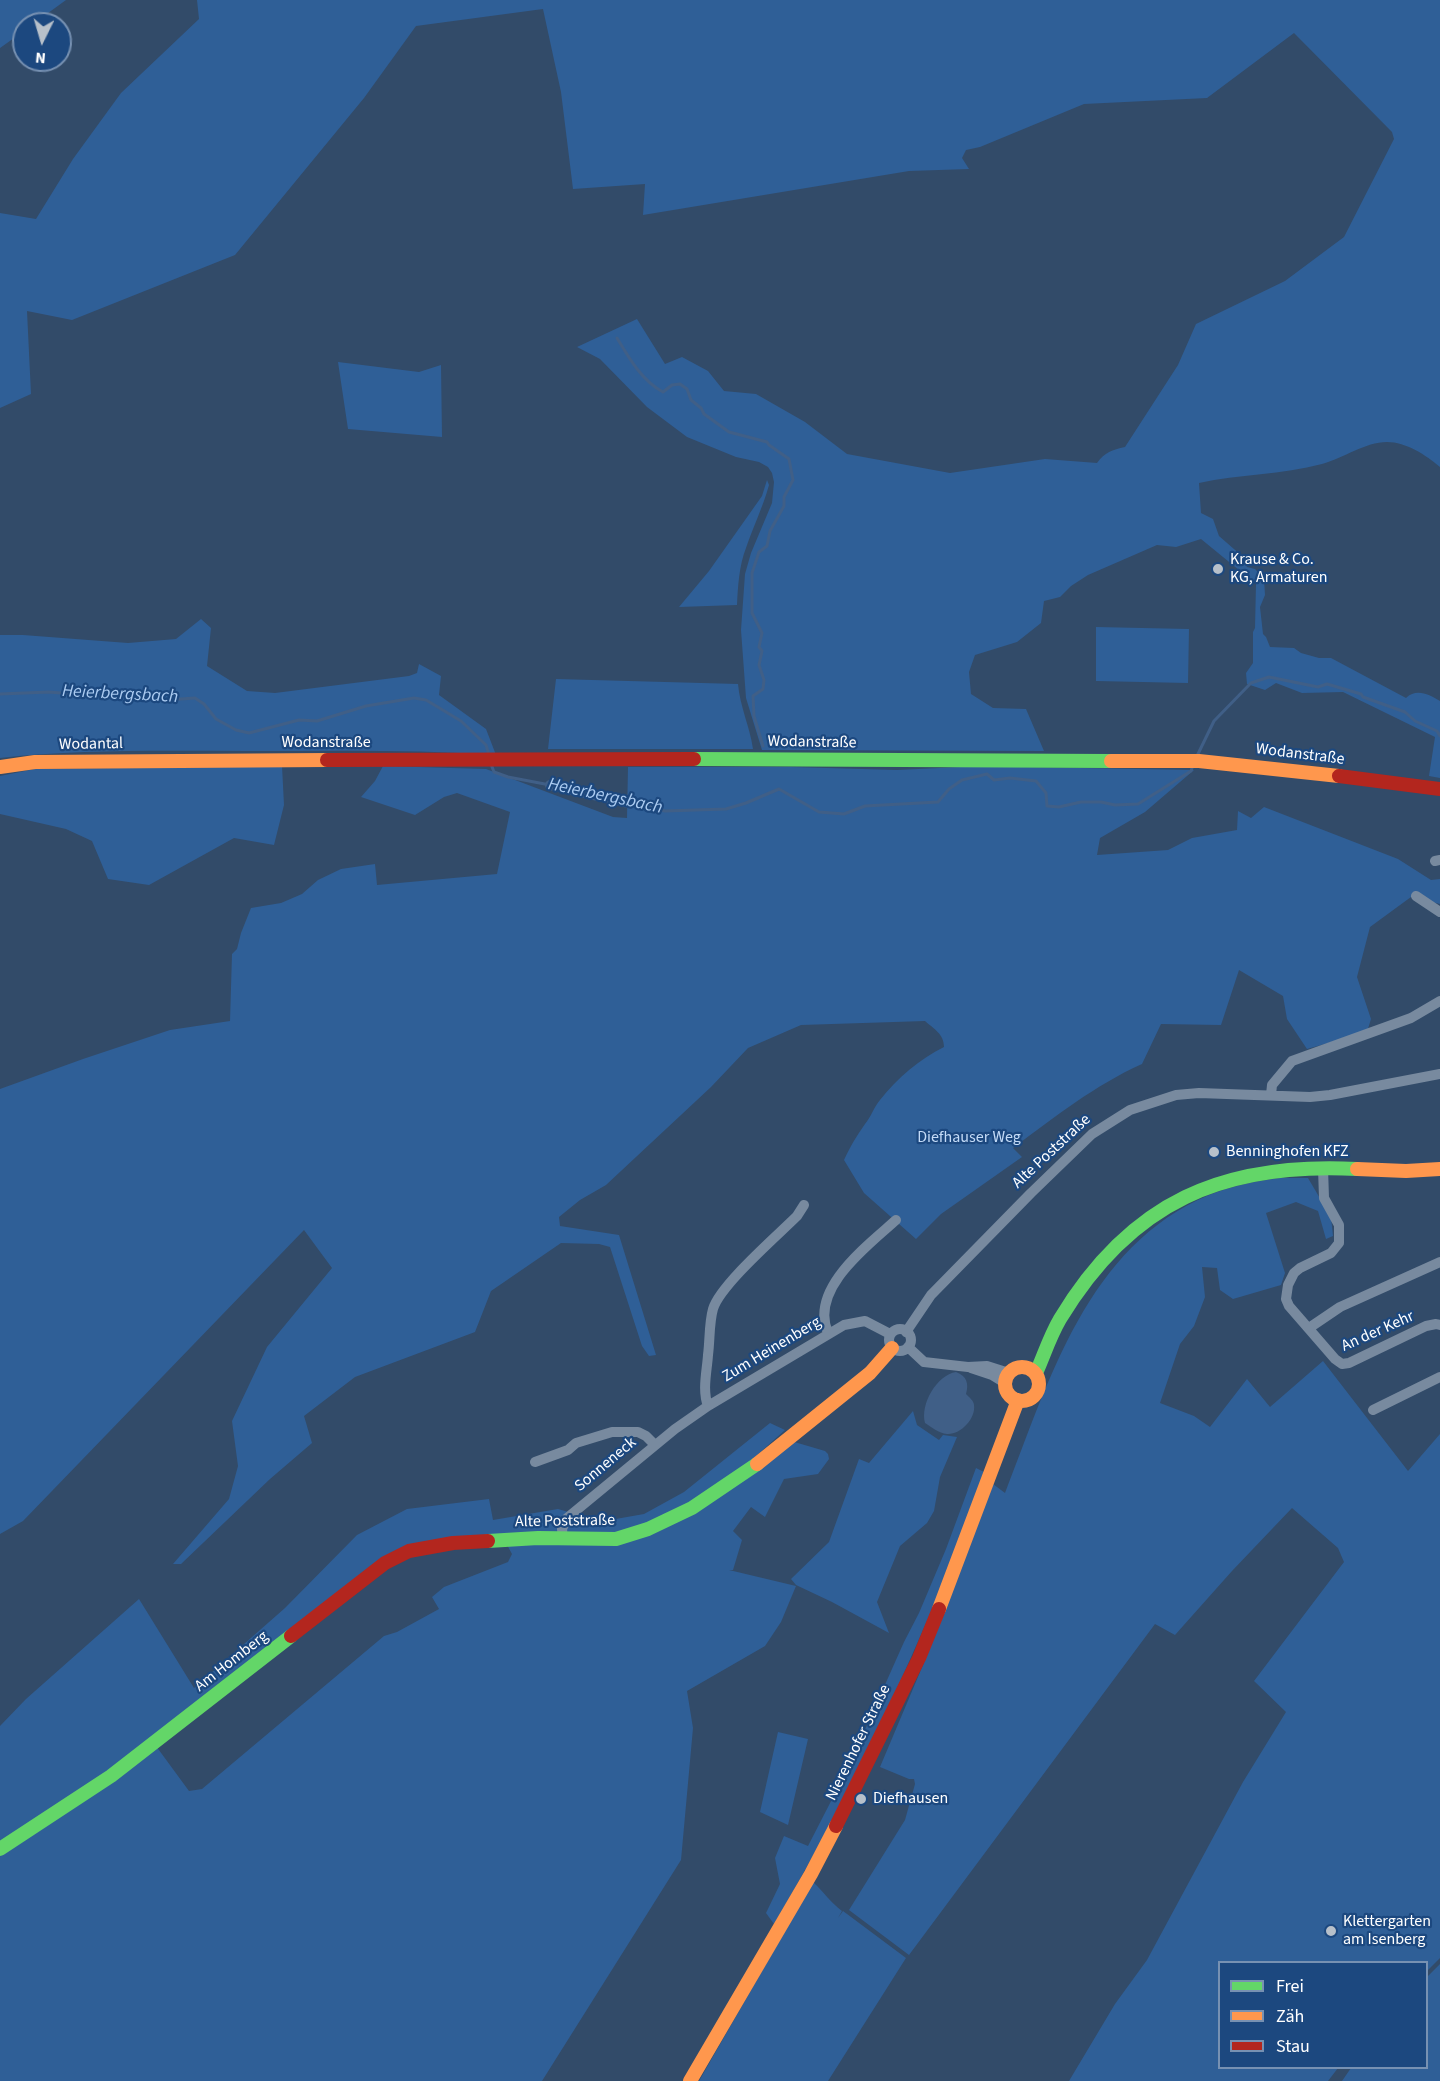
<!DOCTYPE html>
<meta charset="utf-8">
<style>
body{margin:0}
#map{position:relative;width:1440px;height:2081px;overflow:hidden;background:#324b69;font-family:"Source Sans 3",sans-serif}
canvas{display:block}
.legend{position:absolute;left:1218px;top:1961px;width:210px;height:108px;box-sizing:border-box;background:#1c487f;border:2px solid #7791b2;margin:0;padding:8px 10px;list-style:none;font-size:18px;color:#fff}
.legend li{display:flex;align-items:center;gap:12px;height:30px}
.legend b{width:30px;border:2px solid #7791b2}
.north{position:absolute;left:12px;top:12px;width:60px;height:60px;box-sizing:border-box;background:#1c487f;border:2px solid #7791b2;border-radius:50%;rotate:185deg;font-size:16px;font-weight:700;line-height:24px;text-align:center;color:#fff}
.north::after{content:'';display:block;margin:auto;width:21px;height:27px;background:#b7c0ca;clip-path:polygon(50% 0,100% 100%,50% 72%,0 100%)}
</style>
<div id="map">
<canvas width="1440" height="2081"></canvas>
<ul class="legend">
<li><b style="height:8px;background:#63d668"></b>Frei</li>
<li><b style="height:8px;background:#ff974d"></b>Zäh</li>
<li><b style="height:8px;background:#b3261e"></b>Stau</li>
</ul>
<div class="north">N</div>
</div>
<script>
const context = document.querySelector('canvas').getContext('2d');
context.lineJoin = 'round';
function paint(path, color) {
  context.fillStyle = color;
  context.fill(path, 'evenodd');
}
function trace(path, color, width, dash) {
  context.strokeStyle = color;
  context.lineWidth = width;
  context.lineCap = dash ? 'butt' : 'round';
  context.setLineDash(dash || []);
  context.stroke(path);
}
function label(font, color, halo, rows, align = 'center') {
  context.font = font + ' "Source Sans 3",sans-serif';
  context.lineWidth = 4.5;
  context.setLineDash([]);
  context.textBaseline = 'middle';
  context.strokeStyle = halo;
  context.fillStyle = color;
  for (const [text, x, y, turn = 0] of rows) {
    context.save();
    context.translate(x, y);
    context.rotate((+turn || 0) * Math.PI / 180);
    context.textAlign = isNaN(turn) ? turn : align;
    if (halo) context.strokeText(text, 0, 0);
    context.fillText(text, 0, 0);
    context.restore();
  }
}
const green = new Path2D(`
 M 0,0 L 66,0 L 33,24 L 24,24 L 24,31 L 0,48 Z
 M 197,0 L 1440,0 L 1440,467 C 1426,455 1406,442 1387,442 C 1365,442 1344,458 1322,464 C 1282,475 1239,474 1199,483 L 1201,513 L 1213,519 L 1219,536 L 1242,556 L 1247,567 L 1255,569 L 1264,579 L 1265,595 L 1260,607 L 1263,634 L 1266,637 L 1270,647 L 1294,648 L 1301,653 L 1319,658 L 1331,658 L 1406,698 C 1416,688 1429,694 1440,701 L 1440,778 L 1429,776 L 1435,737 L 1343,692 L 1302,693 L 1276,683 L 1265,690 L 1247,684 L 1246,673 L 1253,663 L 1253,632 L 1255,628 L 1256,584 L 1201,539 L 1176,547 L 1157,545 L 1088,575 L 1071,586 L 1060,597 L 1044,601 L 1041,623 L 1017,642 L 975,655 L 969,672 L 971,694 L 993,708 L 1026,709 L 1044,751 L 762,750 L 746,698 L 741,630 L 745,574 L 751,553 L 772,503 L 774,482 L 772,473 L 768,467 L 759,462 L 736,457 L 687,437 L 647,407 L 600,359 L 577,347 L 637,319 L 665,364 L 682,357 L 708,371 L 724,391 L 756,394 L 805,422 L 847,454 L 950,473 L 1045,459 L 1097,463 C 1105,452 1112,450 1125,447 L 1178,365 L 1196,324 L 1285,281 L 1344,237 L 1394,139 L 1392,132 L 1294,33 L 1207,98 L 1084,104 L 980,147 L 966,150 L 962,158 L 969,169 L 909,171 L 643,215 L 645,184 L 573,189 L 561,92 L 543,9 L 416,26 L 364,98 L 235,255 L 72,320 L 27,311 L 31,394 L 0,408 L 0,213 L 36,219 L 73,159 L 121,93 L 199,19 Z
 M 338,362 L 419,372 L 441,365 L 442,437 L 348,429 Z
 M 767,480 L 769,485 C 763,507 753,527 746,548 C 739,566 738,586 737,605 L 679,607 L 709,571 L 762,496 Z
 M 201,619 L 211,628 L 207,666 L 247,691 L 275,693 L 409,676 L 417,673 L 419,664 L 441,676 L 439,695 L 486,729 L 496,755 C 413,749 329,751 246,751 C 164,751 81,749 0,758 L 0,635 L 23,635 L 128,643 L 176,639 Z
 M 1096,627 L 1189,629 L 1188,683 L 1096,681 Z
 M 556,679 L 738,684 C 740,707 750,727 753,749 L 548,749 Z
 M 282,766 L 284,805 L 274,845 L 234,838 L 149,885 L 108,879 L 92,841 L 66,829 L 0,814 L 0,776 L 35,769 Z
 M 383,766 L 486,769 L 613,817 L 627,818 L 628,767 L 792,767 L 897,770 L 961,767 L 1024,767 L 1194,770 L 1145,812 L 1100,838 L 1097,855 L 1168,850 L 1192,838 L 1237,830 L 1238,811 L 1251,818 L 1264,807 L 1398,859 L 1431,880 L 1440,879 L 1440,904 L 1411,897 L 1370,927 L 1357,977 L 1371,1019 L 1367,1032 L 1307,1049 L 1287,1019 L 1283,996 L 1239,970 L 1221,1025 L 1161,1024 L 1142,1064 C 1095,1085 1055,1117 1013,1148 L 1022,1157 L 941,1214 L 916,1239 L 864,1193 L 844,1160 C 851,1145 856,1137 865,1124 C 871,1117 874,1107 880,1100 C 897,1078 920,1059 944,1047 C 944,1034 934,1029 925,1021 L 801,1025 L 748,1048 L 711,1087 L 606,1185 L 580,1200 L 559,1217 L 560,1226 L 619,1235 L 656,1355 L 649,1356 L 642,1346 L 610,1247 L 599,1244 L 561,1243 L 491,1291 L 475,1332 L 355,1377 L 304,1416 L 312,1443 L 270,1479 L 181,1564 L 173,1564 L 229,1499 L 238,1466 L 232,1421 L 267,1347 L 332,1268 L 304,1230 L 23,1521 L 0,1534 L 0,1089 L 83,1059 L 170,1030 L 230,1021 L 232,954 L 237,949 L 241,933 L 251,908 L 281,903 L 302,894 L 318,880 L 341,869 L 375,864 L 377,885 L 497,874 L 510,812 L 457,793 L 444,797 L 415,815 L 361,797 L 375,781 Z
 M 1280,1178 L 1308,1178 L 1331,1217 L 1333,1236 L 1326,1239 L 1318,1211 L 1296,1202 L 1266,1213 L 1285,1273 L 1281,1285 L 1233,1299 L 1220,1290 L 1217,1268 L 1202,1267 L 1205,1297 L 1194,1326 L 1180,1344 L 1160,1403 L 1194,1416 L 1210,1427 L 1247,1379 L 1270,1407 L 1323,1361 L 1408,1471 L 1440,1434 L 1440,1958 L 1427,1971 L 1426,1962 L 1220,1962 L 1220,2068 L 1338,2068 L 1328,2081 L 1069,2081 L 1115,2004 L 1147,1960 L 1243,1782 L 1286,1712 L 1254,1681 L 1344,1562 L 1338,1548 L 1292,1508 L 1232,1571 L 1175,1635 L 1155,1624 L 909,1955 L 849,1910 L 905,1820 L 915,1784 L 914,1779 L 909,1779 L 880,1767 L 923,1665 L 993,1484 L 1005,1493 C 1049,1381 1087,1246 1209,1195 C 1232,1186 1256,1181 1280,1178 Z
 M 913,1411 L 917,1425 L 939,1440 L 943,1435 L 957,1437 L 940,1477 L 934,1511 L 927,1523 L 900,1546 L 877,1602 L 889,1633 L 832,1602 L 796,1585 L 791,1579 L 829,1542 L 859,1459 L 869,1463 Z
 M 770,1423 L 785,1430 L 746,1465 L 650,1534 L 791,1441 L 825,1451 L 828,1454 L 829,1459 L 818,1474 L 784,1479 L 765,1517 L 751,1507 L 733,1531 L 742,1540 L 733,1570 L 729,1570 L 796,1586 L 781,1622 L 765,1646 L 687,1691 L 693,1728 L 681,1860 L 542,2081 L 0,2081 L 0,1853 L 156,1746 L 189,1791 L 202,1789 L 384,1636 L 397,1632 L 439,1609 L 432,1597 L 444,1587 L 508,1562 L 512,1554 L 506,1543 L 409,1548 L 110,1773 L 0,1844 L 0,1726 L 26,1699 L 139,1599 L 194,1688 L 285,1608 L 357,1535 L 407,1509 L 489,1499 L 493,1520 L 558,1509 L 579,1515 L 610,1520 L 644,1514 L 684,1492 Z
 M 976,1468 L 986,1473 C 928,1629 859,1781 774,1924 L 766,1913 L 780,1884 L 775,1858 L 784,1836 L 808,1846 L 847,1770 L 904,1642 L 919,1613 L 946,1549 Z
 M 778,1732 L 808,1739 L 788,1825 L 760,1812 Z
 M 813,1882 C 823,1891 831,1903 842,1911 L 838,1918 L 843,1911 L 906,1958 L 828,2081 L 699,2081 Z
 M 1440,1964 L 1440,2081 L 1342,2081 L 1351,2068 L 1426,2068 L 1427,1977 Z`);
const water = new Path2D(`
 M 956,1372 C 967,1376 969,1384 966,1394 C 969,1397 974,1401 974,1405 C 976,1419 960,1435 947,1434 C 939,1433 931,1427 925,1423 C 920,1404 937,1375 956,1372 Z`);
const stream = new Path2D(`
 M 617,338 C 629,358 642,381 663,392 L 672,385 L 680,384 L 687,389 L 691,400 L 701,408 L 704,414 L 729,432 L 767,442 L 769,445 L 789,459 L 793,480 L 784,497 L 784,506 L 770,531 L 767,546 L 759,552 L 752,573 L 752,613 L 762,633 L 759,647 L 762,651 L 759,665 L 764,680 L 763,689 L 753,696 L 754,716 L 763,746
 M 0,694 L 49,692 L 84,695 L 114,694 L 167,700 L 195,698 L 204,704 L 216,719 L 236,730 L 249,733 L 299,720 L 317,721 L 366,706 L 414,698 L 426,700 L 461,721 L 486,745 L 489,755
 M 1197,756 L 1214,721 L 1251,683 L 1269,677 L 1318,687 L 1327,684 L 1361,694 L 1363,697 L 1405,712 L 1415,721 L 1437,731 L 1440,736
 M 491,764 L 494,772 L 508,777 L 550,785
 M 629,803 L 641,804 L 665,811 L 726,809 L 746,803 L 779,789 L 819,812 L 844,814 L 865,806 L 938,802 L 949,789 L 962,780 L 987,774 L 994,780 L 1010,778 L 1036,781 L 1046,793 L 1047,806 L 1059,807 L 1081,802 L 1101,802 L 1115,805 L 1138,804 L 1191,771 L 1193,765`);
const canal = new Path2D(`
 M 550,785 L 629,803`);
const street = new Path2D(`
 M 1435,861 L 1440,860
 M 1416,896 L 1440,912
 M 1271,1095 L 1272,1085 L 1292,1061 L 1411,1018 L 1440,1001
 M 1323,1168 L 1324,1198 L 1339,1225 L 1339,1243 L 1331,1253 L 1300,1268 L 1294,1273 L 1288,1285 L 1286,1299 L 1289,1306 L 1335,1359 L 1342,1364 L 1349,1363 L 1426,1326 L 1436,1324 L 1440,1325
 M 1309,1328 L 1340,1307 L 1440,1262
 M889 1340a11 11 0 1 1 22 0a11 11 0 1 1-22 0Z
 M 906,1332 L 931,1295 L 1031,1193 L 1092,1134 L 1130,1110 L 1176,1095 L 1199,1093 L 1310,1097 L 1330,1095 L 1440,1074
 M 828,1333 C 809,1289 867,1246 896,1220
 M 908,1347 L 924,1362 L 968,1367 L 987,1366 L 1009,1373
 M 971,1368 L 992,1375 L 1005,1383
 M 708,1406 C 702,1390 707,1371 708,1355 C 710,1340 709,1323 713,1309 C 720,1285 778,1235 797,1216 L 804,1205
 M 1373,1410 L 1440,1377
 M 535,1462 L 568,1450 L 576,1443 L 612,1432 L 638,1432 L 646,1436 L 654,1444
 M 563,1539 L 562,1529 L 567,1518 L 675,1429 L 708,1406 L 844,1325 L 865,1321 L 890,1334`);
const fast = new Path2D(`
 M 694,759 L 1111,761
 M 1036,1373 C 1044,1355 1050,1336 1060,1319 C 1131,1201 1224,1162 1357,1169
 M 488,1541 L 538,1538 L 616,1539 L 648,1529 L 692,1508 L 757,1464
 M 0,1849 L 111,1776 L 291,1636`);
const slow = new Path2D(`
 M 1111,761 L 1199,761 L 1339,776
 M 0,767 L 35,762 L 327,760
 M 1357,1169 L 1406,1171 L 1440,1169
 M1005 1384a17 17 0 1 1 34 0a17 17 0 1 1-34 0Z
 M 757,1464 L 870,1373 L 892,1348
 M 939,1609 L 1018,1400
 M 690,2081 L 811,1874 L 836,1826`);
const jam = new Path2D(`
 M 327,760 L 694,759
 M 1339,776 L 1440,789
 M 291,1636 L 385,1563 L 409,1551 L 453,1543 L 488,1541
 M 836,1826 L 919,1658 L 939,1609`);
const markers = [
 [1218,569,6,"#b7c0ca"],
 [1214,1152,6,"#b7c0ca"],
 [861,1799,6,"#b7c0ca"],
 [1331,1931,6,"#b7c0ca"]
];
const poiNames = [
 ["Krause & Co.",1230,560],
 ["KG, Armaturen",1230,578],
 ["Benninghofen KFZ",1226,1152],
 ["Diefhausen",873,1799],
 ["Klettergarten",1343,1922],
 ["am Isenberg",1343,1940]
];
const streetNames = [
 ["Wodanstraße",326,743],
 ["Wodanstraße",812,743,1],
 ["Wodantal",91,745,-1],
 ["Wodanstraße",1300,755,7],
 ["Alte Poststraße",1052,1152,-43],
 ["An der Kehr",1378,1332,-24],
 ["Zum Heinenberg",772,1350,-31],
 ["Sonneneck",606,1465,-40],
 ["Alte Poststraße",565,1522,-1],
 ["Am Homberg",232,1662,-38],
 ["Nierenhofer Straße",859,1743,-64]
];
const parkNames = [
 ["Diefhauser Weg",969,1138]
];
const waterNames = [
 ["Heierbergsbach",120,695,3],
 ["Heierbergsbach",605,797,12]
];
paint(green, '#2f5f97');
paint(water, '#405f87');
trace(stream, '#405f87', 3);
trace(canal, '#405f87', 10);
trace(street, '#788a9f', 10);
trace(fast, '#63d668', 14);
trace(slow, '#ff974d', 14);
trace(jam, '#b3261e', 14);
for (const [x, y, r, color] of markers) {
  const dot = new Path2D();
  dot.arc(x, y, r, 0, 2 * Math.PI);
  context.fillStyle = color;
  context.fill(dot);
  trace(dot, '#1c487f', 2);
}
label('16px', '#fff', '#1c487f', poiNames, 'left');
label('16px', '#fff', '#1c487f', streetNames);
label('16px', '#c4dbf7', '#1c487f', parkNames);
label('italic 18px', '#abcbf1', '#1c487f', waterNames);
</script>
